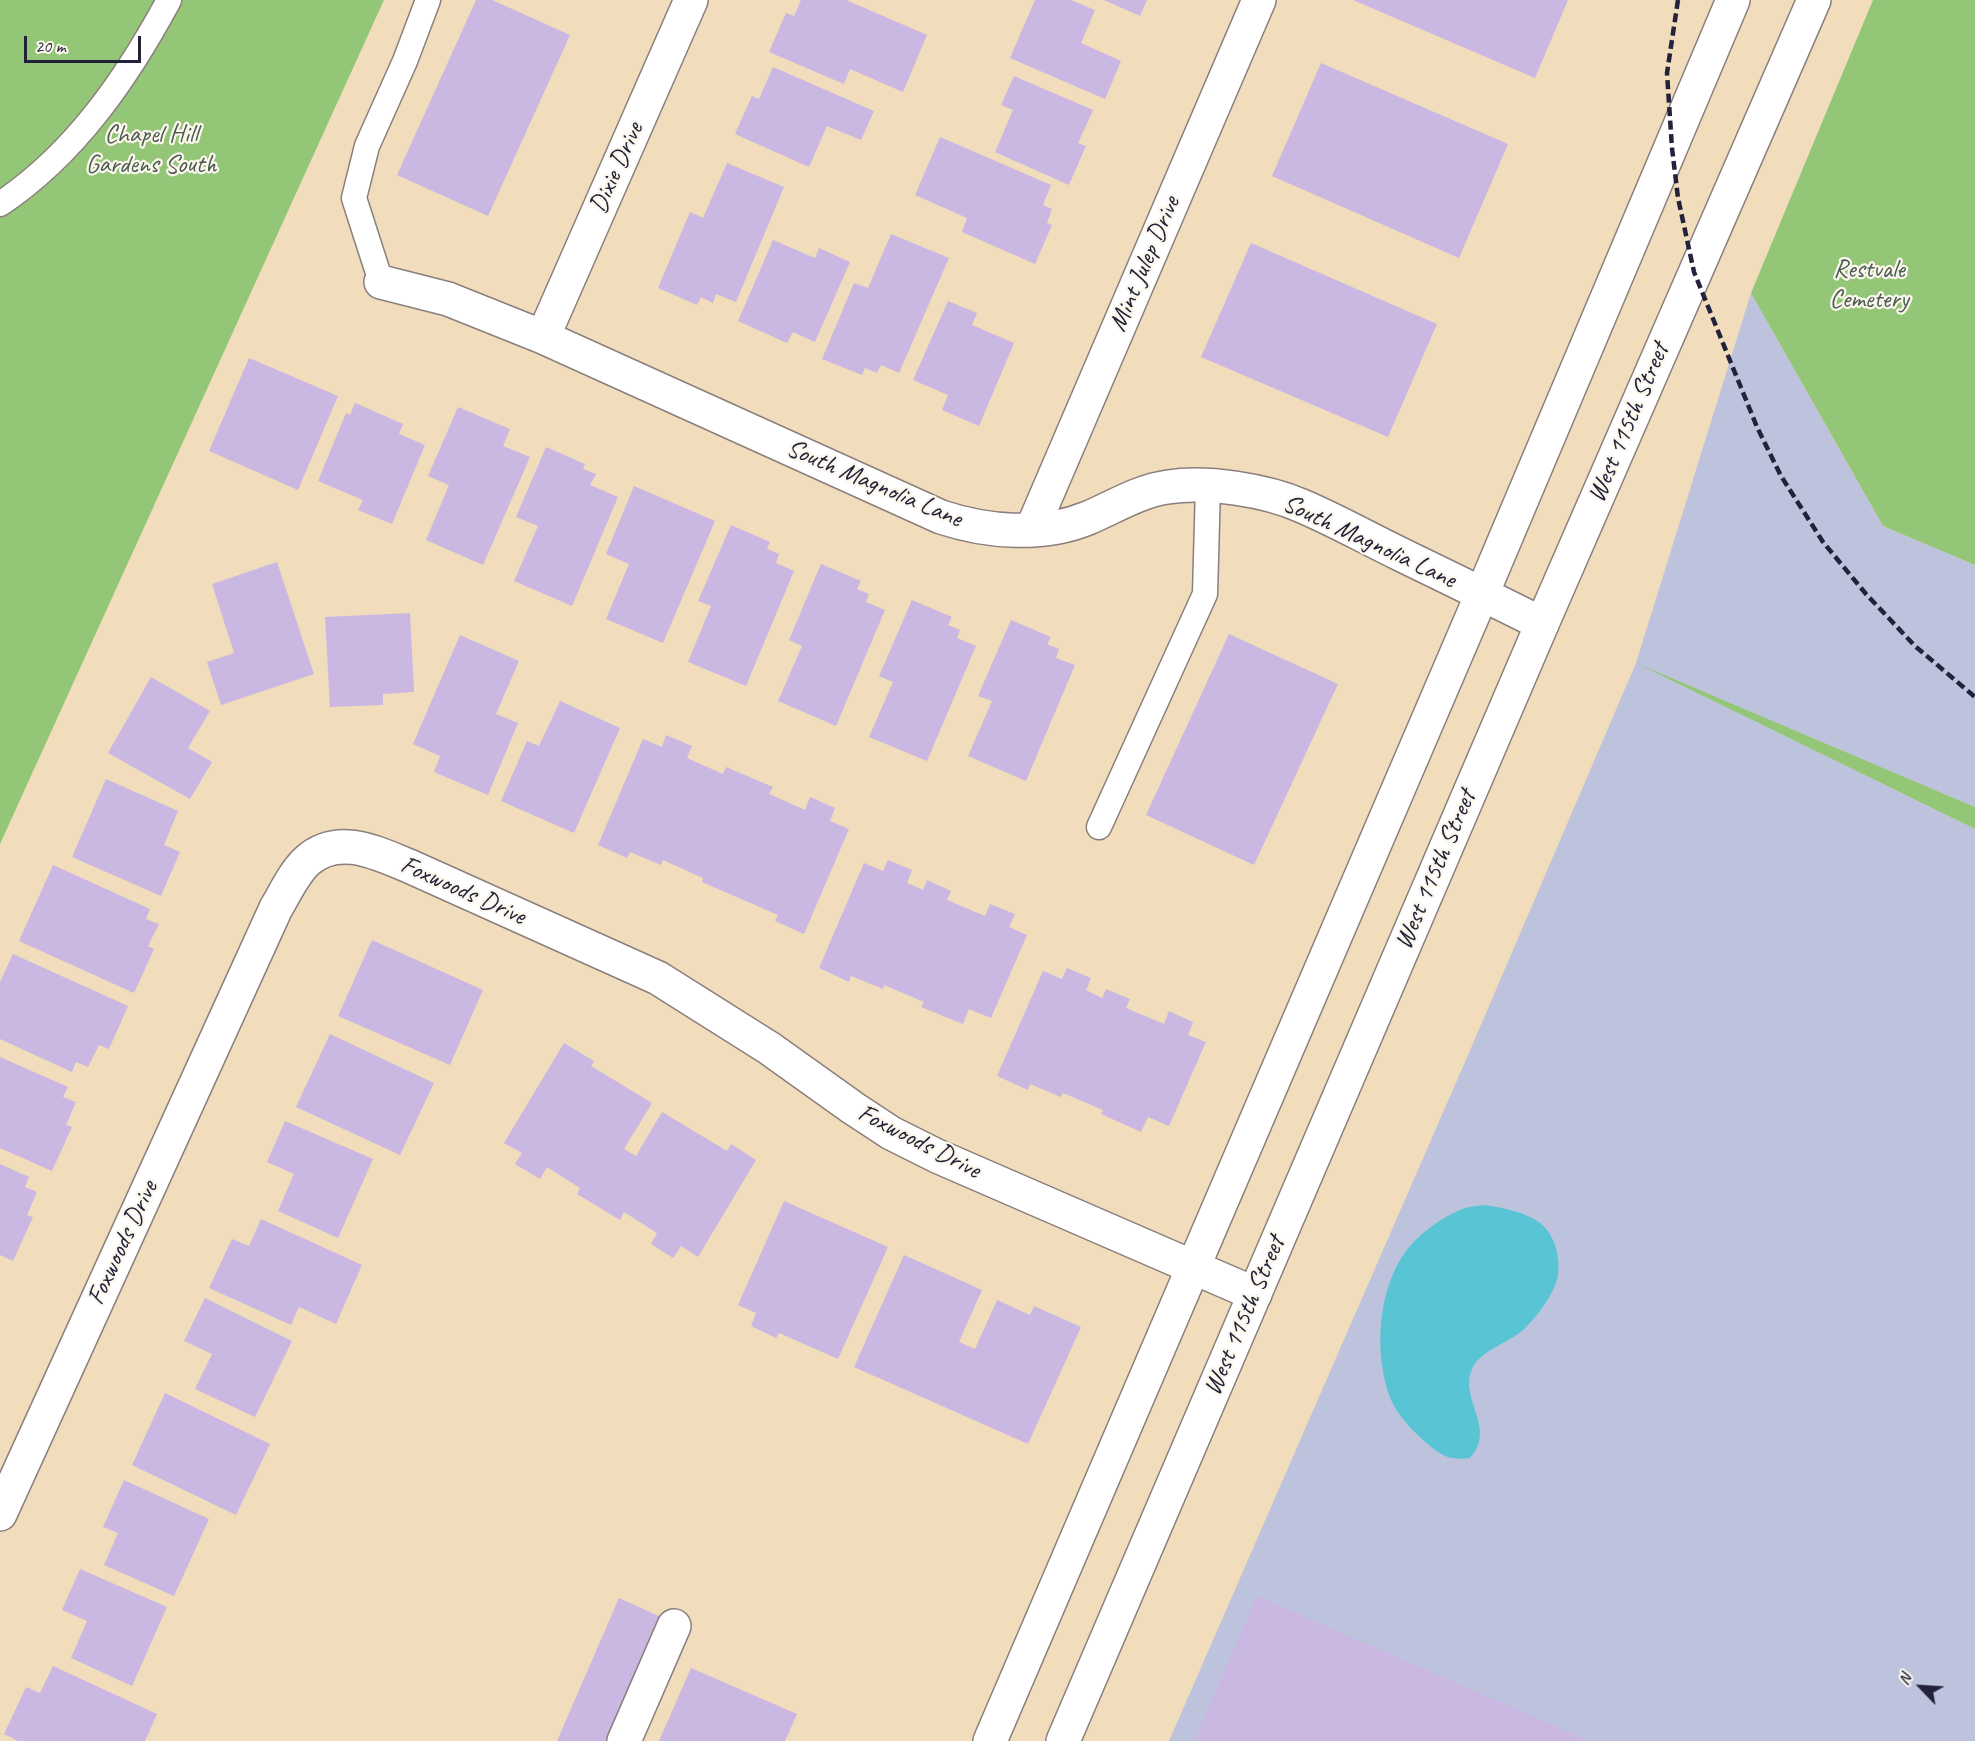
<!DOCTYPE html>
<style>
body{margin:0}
#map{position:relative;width:1975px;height:1741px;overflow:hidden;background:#f1dcbc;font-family:Caveat,sans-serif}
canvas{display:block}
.north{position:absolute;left:1891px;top:1657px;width:60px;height:60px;-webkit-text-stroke:4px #fbf7ec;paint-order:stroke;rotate:295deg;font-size:16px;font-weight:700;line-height:24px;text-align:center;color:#22223b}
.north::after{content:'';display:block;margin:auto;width:21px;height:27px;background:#22223b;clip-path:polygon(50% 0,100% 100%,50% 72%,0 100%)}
.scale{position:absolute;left:24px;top:36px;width:117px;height:27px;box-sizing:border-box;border:3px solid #22223b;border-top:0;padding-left:8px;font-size:18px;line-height:21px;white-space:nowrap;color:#22223b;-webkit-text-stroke:4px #fbf7ec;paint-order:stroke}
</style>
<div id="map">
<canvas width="1975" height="1741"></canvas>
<div class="north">N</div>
<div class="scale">20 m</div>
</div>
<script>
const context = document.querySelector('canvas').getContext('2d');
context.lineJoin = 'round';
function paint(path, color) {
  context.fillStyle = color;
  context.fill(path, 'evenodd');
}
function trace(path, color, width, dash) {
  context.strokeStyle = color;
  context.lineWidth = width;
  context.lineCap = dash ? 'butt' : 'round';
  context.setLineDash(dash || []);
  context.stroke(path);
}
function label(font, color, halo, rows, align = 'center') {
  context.font = font + ' Caveat,sans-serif';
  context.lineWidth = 4.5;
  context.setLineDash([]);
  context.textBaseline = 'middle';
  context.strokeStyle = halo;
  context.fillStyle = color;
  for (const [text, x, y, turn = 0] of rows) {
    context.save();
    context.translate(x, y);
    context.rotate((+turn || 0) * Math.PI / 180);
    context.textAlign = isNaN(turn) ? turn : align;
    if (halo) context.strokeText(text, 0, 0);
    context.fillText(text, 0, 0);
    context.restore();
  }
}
const industrial = new Path2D(`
 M 1751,293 L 1883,526 L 1975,565 L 1975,807 L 1651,670 L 1975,829 L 1975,1741 L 1169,1741 L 1465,1062 L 1636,663 Z`);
const green = new Path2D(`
 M 0,0 L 384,0 L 0,844 Z
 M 1873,0 L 1975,0 L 1975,565 L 1883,526 L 1751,293 Z
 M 1636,663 L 1975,807 L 1975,829 Z`);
const water = new Path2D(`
 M 1486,1205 C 1503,1208 1519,1211 1534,1219 C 1555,1230 1562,1259 1557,1280 C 1552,1296 1539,1314 1527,1326 C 1513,1342 1482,1349 1473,1367 C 1457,1398 1498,1428 1470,1458 C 1446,1461 1439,1454 1422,1439 C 1411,1429 1397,1414 1391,1400 C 1373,1355 1377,1286 1409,1247 C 1422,1232 1441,1218 1460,1210 C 1467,1206 1478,1206 1486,1205 Z`);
const building = new Path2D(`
 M 476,0 L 492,0 L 570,35 L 488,216 L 397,175 Z
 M 801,0 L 846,0 L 927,35 L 903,92 L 850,69 L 844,84 L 769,52 L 786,13 L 794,16 Z
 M 1035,0 L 1071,0 L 1095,10 L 1081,43 L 1121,61 L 1105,99 L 1010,58 Z
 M 1104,0 L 1147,0 L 1140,16 Z
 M 1353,0 L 1568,0 L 1535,78 Z
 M 1321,63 L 1508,144 L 1459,258 L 1272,176 Z
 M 773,67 L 874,111 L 861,140 L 827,126 L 809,167 L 735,134 L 752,96 L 759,99 Z
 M 1014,76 L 1093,110 L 1078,143 L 1086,146 L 1069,185 L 995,152 L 1013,110 L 1001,105 Z
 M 940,137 L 1051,185 L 1043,205 L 1052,209 L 1047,223 L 1052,225 L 1035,264 L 962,232 L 967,218 L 915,195 Z
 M 727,163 L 784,187 L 736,302 L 716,294 L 713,303 L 701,297 L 697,305 L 658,288 L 690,212 L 703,218 Z
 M 891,234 L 949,258 L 899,373 L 881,365 L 877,373 L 865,368 L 862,375 L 822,359 L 854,283 L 868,288 Z
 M 773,240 L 815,258 L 819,248 L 850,262 L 815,342 L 793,332 L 787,343 L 738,321 Z
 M 1251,243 L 1437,324 L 1388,437 L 1201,357 Z
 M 948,301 L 977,313 L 972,325 L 1014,343 L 979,426 L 942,410 L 948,395 L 913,380 Z
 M 249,358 L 338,396 L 298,490 L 209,451 Z
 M 355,403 L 403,424 L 399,434 L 425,445 L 392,524 L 358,510 L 363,500 L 318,481 L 346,413 L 350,415 Z
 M 458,407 L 510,429 L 503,446 L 530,457 L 483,565 L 426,540 L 449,485 L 428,476 Z
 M 546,447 L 585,464 L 583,469 L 596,474 L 590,485 L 618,497 L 572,606 L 514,581 L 538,526 L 516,517 Z
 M 634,486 L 715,521 L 663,643 L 606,619 L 629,564 L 606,554 Z
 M 731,525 L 770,542 L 767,549 L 779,554 L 776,563 L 794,571 L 746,686 L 688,662 L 711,606 L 698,601 Z
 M 277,562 L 314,674 L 221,705 L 207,662 L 234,653 L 212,584 Z
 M 821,564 L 861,581 L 857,589 L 869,594 L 866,602 L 885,610 L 836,726 L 778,701 L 802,646 L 789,640 Z
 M 912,600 L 952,617 L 948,625 L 960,630 L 957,638 L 976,646 L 927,761 L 869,737 L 893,682 L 879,676 Z
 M 410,613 L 414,692 L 383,694 L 383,705 L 330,707 L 325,617 Z
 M 1011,620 L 1051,637 L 1047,644 L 1059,649 L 1056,658 L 1075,665 L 1026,781 L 968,756 L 992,701 L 978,696 Z
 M 1229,634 L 1338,684 L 1254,865 L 1146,815 Z
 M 460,635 L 519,661 L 496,714 L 518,723 L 488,795 L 434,772 L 440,756 L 413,744 Z
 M 151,677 L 210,711 L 188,748 L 212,762 L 190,799 L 108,753 Z
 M 560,701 L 620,728 L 574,833 L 501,801 L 527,741 L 539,746 Z
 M 666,735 L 692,746 L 687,758 L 723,774 L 726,767 L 773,787 L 769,794 L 805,810 L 810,797 L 835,808 L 830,821 L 849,829 L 804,934 L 775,921 L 778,915 L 702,882 L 703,878 L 663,860 L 661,865 L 630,852 L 627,858 L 598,845 L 643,739 L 662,747 Z
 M 106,779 L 178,811 L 164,845 L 180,852 L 161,896 L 72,857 Z
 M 888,860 L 912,870 L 907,883 L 923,890 L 927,880 L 951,891 L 947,900 L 985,916 L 990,904 L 1015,914 L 1009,927 L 1027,935 L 991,1018 L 969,1009 L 963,1024 L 921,1007 L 924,1002 L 884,985 L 883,989 L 851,976 L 849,982 L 819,968 L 864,863 L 883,871 Z
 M 53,865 L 150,909 L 146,919 L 159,924 L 148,946 L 154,949 L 134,993 L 19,941 Z
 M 372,940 L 483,990 L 450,1065 L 338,1016 Z
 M 13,954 L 128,1006 L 109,1049 L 99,1045 L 88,1067 L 76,1062 L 72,1072 L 0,1039 L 0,982 Z
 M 1067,968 L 1091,978 L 1086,990 L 1102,998 L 1106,989 L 1130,999 L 1126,1008 L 1164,1024 L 1169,1011 L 1193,1022 L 1188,1035 L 1206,1042 L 1169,1126 L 1148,1117 L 1141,1132 L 1101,1114 L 1103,1110 L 1063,1093 L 1061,1097 L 1030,1084 L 1028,1090 L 997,1076 L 1043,971 L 1062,979 Z
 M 330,1034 L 434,1083 L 400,1155 L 296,1107 Z
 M 564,1043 L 594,1061 L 591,1066 L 652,1103 L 624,1149 L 636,1156 L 662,1112 L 727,1151 L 731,1144 L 756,1160 L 698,1257 L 681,1246 L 673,1258 L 651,1244 L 657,1233 L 624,1212 L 620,1220 L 577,1194 L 580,1188 L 547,1167 L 540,1179 L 515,1164 L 522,1153 L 504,1143 Z
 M 0,1057 L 68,1087 L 63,1097 L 76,1102 L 66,1125 L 72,1127 L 52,1171 L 0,1148 Z
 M 285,1121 L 373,1159 L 338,1238 L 278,1211 L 294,1174 L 267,1162 Z
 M 0,1164 L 29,1177 L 25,1187 L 37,1192 L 27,1215 L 33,1217 L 13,1261 L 0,1255 Z
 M 784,1201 L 888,1247 L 838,1359 L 779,1333 L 776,1338 L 751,1326 L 756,1313 L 738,1305 Z
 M 261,1219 L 362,1265 L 336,1324 L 299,1307 L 291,1325 L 209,1288 L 232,1239 L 249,1246 Z
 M 904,1255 L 982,1290 L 959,1342 L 975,1349 L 997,1300 L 1030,1315 L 1034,1306 L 1081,1327 L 1028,1444 L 854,1367 Z
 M 205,1298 L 292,1341 L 255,1417 L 195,1389 L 212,1354 L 184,1341 Z
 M 165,1393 L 270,1444 L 236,1515 L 132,1465 Z
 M 124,1480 L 209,1519 L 174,1596 L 104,1565 L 118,1533 L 103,1527 Z
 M 80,1569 L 167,1607 L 132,1686 L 71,1658 L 87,1621 L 62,1610 Z
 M 1257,1596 L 1589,1741 L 1194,1741 Z
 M 619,1598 L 661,1617 L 606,1741 L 557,1741 Z
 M 53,1666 L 157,1714 L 145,1741 L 18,1741 L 4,1734 L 26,1687 L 40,1693 Z
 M 691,1668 L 797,1714 L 785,1741 L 659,1741 Z`);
const lane = new Path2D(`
 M 0,204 C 75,154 127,78 169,0
 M 381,282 L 354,198 L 367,146 L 405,61 L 428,0
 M 1099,827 L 1205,594 L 1208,486`);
const street = new Path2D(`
 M 381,282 L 448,299 L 543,337 L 941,517 C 986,532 1042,537 1088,518 C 1114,507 1139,491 1168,487 C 1207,481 1266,490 1302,506 C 1335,520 1367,538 1400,554 C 1447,577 1495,600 1542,624
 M 543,337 L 691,0
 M 1032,529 L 1259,0
 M 0,1514 L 276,908 C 285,893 294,873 307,861 C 338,833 377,853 409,866 L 658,978 L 769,1048 L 853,1108 L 891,1133 L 937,1156 L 1255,1294
 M 624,1741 L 674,1626`);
const secondary = new Path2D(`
 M 990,1741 L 1482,594 L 1733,0
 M 1063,1741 L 1542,624 L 1814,0`);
const rail = new Path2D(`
 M 1678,0 L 1667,73 L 1672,148 L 1678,198 L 1694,272 L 1757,427 L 1781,476 L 1823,542 L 1866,594 L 1915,646 L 1975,697`);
const parkNames = [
 ["Chapel Hill",151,135],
 ["Gardens South",151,165],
 ["Restvale",1869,270],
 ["Cemetery",1869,300]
];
const streetNames = [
 ["Dixie Drive",617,168,-66],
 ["Mint Julep Drive",1145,264,-67],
 ["West 115th Street",1629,423,-67],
 ["South Magnolia Lane",874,484,23],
 ["South Magnolia Lane",1369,542,25],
 ["West 115th Street",1436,870,-67],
 ["Foxwoods Drive",463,891,24],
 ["Foxwoods Drive",919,1142,27],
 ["Foxwoods Drive",123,1243,-65],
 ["West 115th Street",1245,1316,-67]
];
paint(industrial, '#bec3dd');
paint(green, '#93c677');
paint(water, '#59c4d4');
paint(building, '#cab7e2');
trace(lane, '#8a7f7c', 27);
trace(street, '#8a7f7c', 36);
trace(secondary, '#8a7f7c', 36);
trace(lane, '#fff', 24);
trace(street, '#fff', 33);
trace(secondary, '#fff', 33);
trace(rail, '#22223b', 4.5, [9, 4.5]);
label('26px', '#4a5b50', '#fbf7ec', parkNames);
label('26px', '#22223b', '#fbf7ec', streetNames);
</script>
